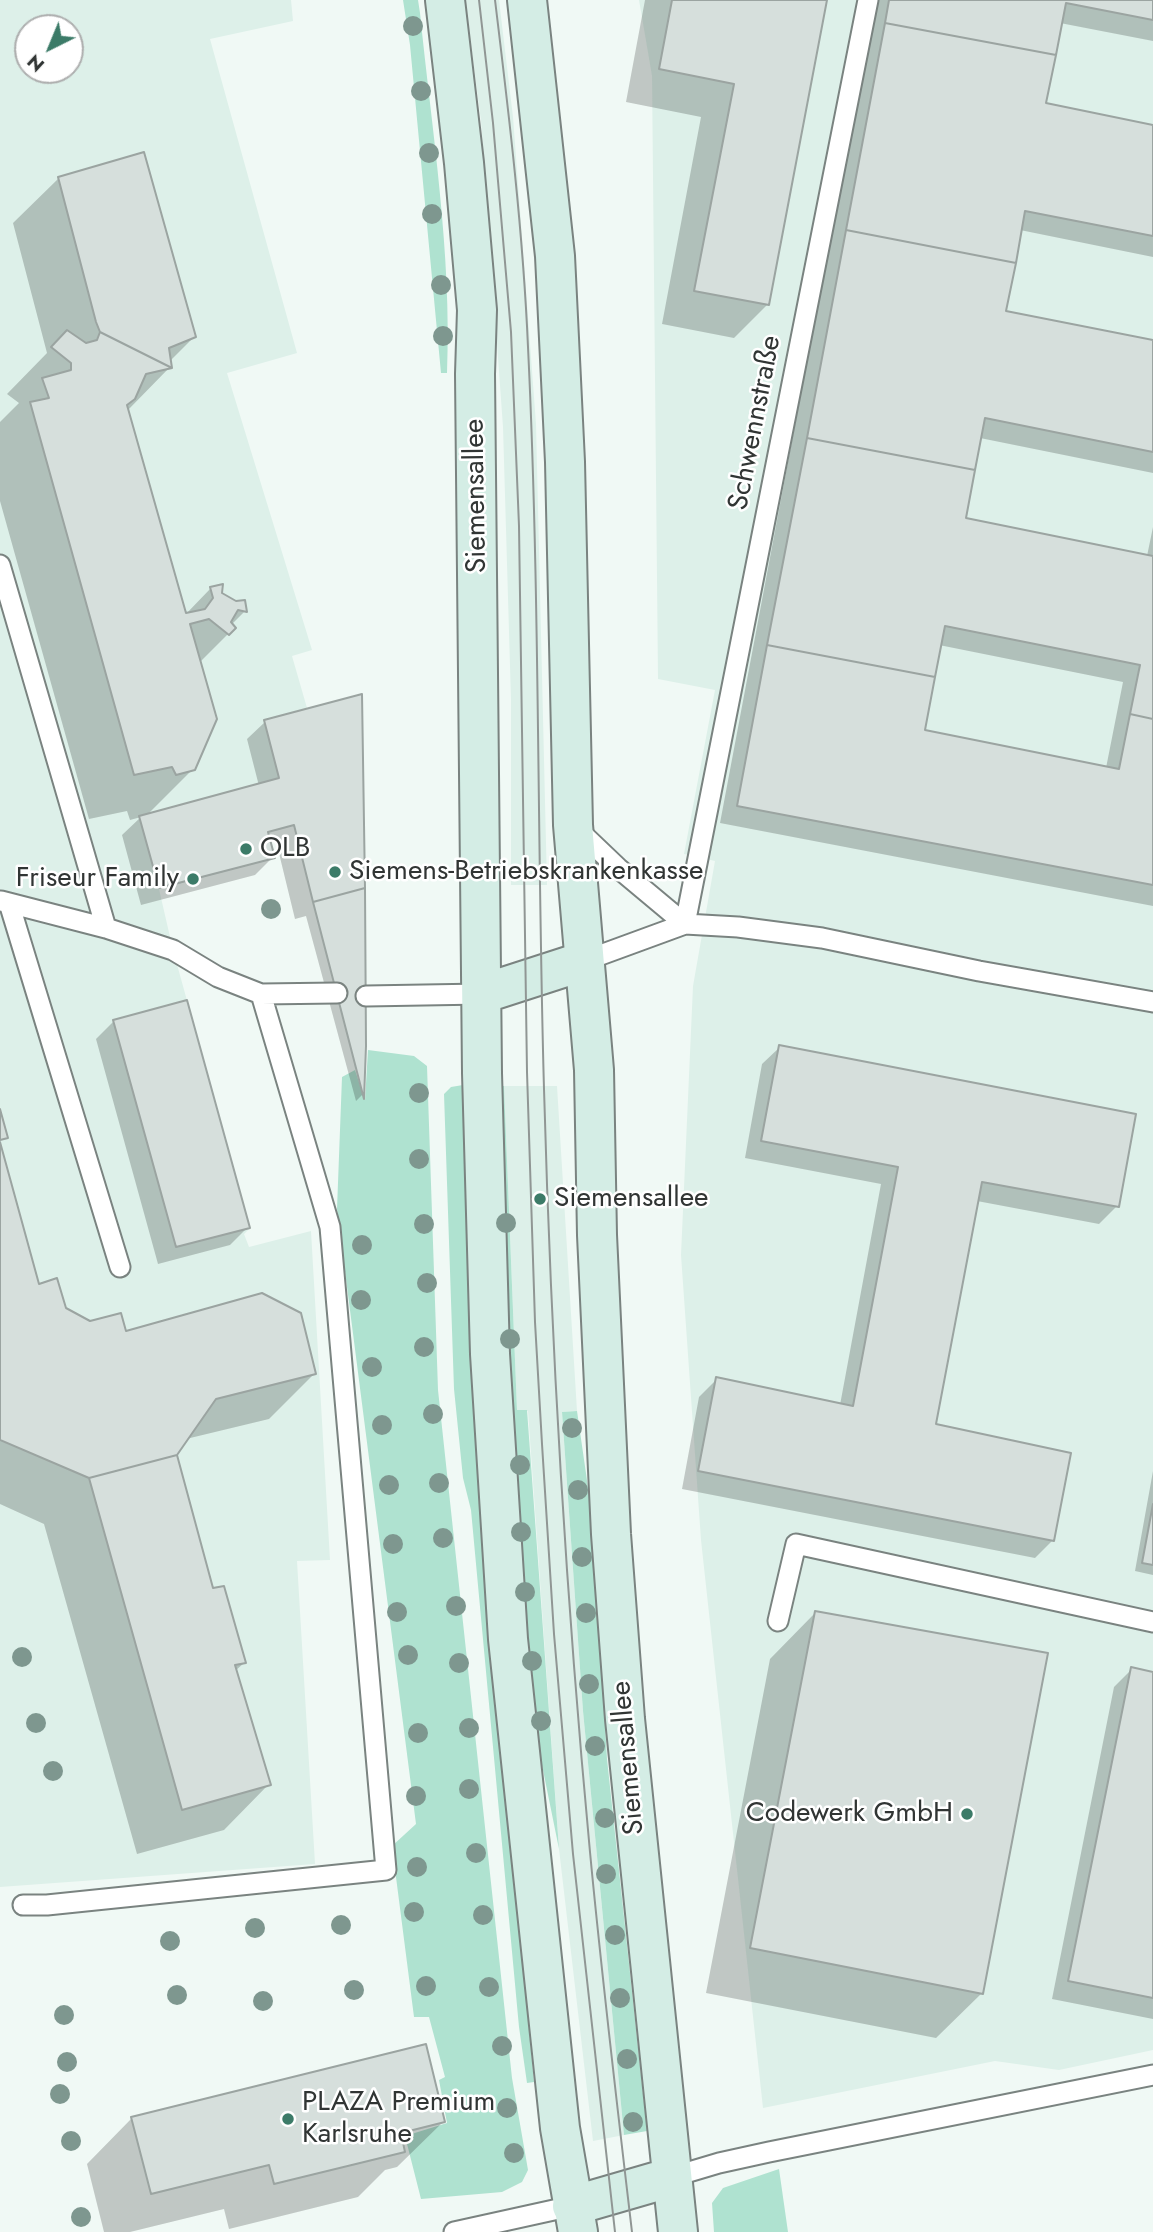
<!DOCTYPE html>
<meta charset="utf-8">
<style>
body{margin:0}
#map{position:relative;width:1153px;height:2232px;overflow:hidden;background:#f0f9f5;font-family:Jost,sans-serif}
canvas{display:block}
.north{position:absolute;left:14px;top:14px;width:70px;height:70px;box-sizing:border-box;background:#fff;border:2px solid #adaeae;border-radius:50%;rotate:223deg;font-size:19px;font-weight:700;line-height:28px;text-align:center;color:#313534}
.north::after{content:'';display:block;margin:auto;width:24px;height:32px;background:#3c7b68;clip-path:polygon(50% 0,100% 100%,50% 72%,0 100%)}
</style>
<div id="map">
<canvas width="1153" height="2232"></canvas>
<div class="north">N</div>
</div>
<script>
const context = document.querySelector('canvas').getContext('2d');
context.lineJoin = 'round';
function paint(path, color) {
  context.fillStyle = color;
  context.fill(path, 'evenodd');
}
function trace(path, color, width, dash) {
  context.strokeStyle = color;
  context.lineWidth = width;
  context.lineCap = dash ? 'butt' : 'round';
  context.setLineDash(dash || []);
  context.stroke(path);
}
function label(font, color, halo, rows, align = 'center') {
  context.font = font + ' Jost,sans-serif';
  context.lineWidth = 5;
  context.setLineDash([]);
  context.textBaseline = 'middle';
  context.strokeStyle = halo;
  context.fillStyle = color;
  for (const [text, x, y, turn = 0] of rows) {
    context.save();
    context.translate(x, y);
    context.rotate((+turn || 0) * Math.PI / 180);
    context.textAlign = isNaN(turn) ? turn : align;
    if (halo) context.strokeText(text, 0, 0);
    context.fillText(text, 0, 0);
    context.restore();
  }
}
const built = new Path2D(`
 M 0,0 L 291,0 L 293,21 L 210,39 L 297,353 L 227,373 L 312,650 L 292,656 L 307,708 L 362,694 L 365,888 L 313,902 L 294,825 L 268,832 L 275,858 L 159,889 L 173,950 L 250,1228 L 244,1234 L 249,1247 L 311,1231 L 330,1560 L 297,1561 L 315,1864 L 0,1887 ZM 28,28 L 70,28 L 70,70 L 28,70 Z
 M 465,0 L 499,0 L 513,117 L 536,424 L 547,885 L 511,885 L 511,700 L 503,427 L 481,121 Z
 M 639,0 L 1153,0 L 1153,2050 L 1059,2070 L 995,2061 L 763,2108 L 701,1540 L 681,1255 L 693,986 L 715,861 L 684,854 L 715,690 L 658,679 L 652,76 Z
 M 504,1086 L 557,1086 L 577,1411 L 562,1412 L 583,1711 L 624,2135 L 593,2141 L 559,1849 L 528,1411 L 517,1410 Z`);
const green = new Path2D(`
 M 403,0 L 418,0 L 420,13 C 432,132 452,253 447,373 L 441,373 L 410,45 Z
 M 368,1050 L 414,1056 L 427,1066 L 438,1390 L 512,2078 L 528,2170 L 522,2182 L 502,2192 L 421,2199 L 405,2136 L 447,2123 L 439,2080 L 445,2077 L 429,2017 L 414,2017 L 392,1846 L 416,1824 L 337,1209 L 342,1077 L 355,1070 L 365,1100 Z
 M 463,1085 L 479,1504 L 534,2082 L 527,2083 L 519,2027 L 471,1510 L 463,1478 L 454,1389 L 444,1094 L 451,1087 Z
 M 492,1085 L 504,1086 L 517,1410 L 527,1410 L 559,1849 L 543,1770 L 526,1703 Z
 M 577,1411 L 593,1522 L 607,1759 L 647,2131 L 624,2135 L 583,1711 L 562,1412 Z
 M 779,2169 L 788,2232 L 714,2232 L 712,2203 L 723,2188 Z`);
const shadow = new Path2D(`
 M 645,0 L 825,0 L 768,304 L 734,338 L 662,324 L 701,117 L 626,102 Z
 M 875,0 L 1153,0 L 1153,41 L 1060,23 L 1044,105 L 1153,127 L 1153,257 L 1020,230 L 1004,312 L 1153,342 L 1153,473 L 980,438 L 964,520 L 1147,556 L 1153,527 L 1153,906 L 720,823 ZM 939,645 L 1123,682 L 1106,768 L 923,731 Z
 M 59,178 L 194,337 L 169,362 L 170,367 L 127,411 L 185,615 L 211,588 L 245,611 L 231,625 L 234,628 L 199,663 L 193,769 L 147,815 L 259,786 L 247,739 L 265,722 L 364,1046 L 363,1094 L 356,1101 L 306,916 L 295,919 L 276,841 L 269,843 L 273,857 L 255,875 L 141,905 L 122,835 L 141,817 L 130,820 L 127,811 L 89,819 L 0,501 L 0,422 L 19,403 L 7,394 L 47,353 L 13,223 Z
 M 114,1021 L 248,1227 L 230,1245 L 158,1264 L 96,1039 Z
 M 780,1047 L 1117,1206 L 1099,1224 L 977,1201 L 934,1425 L 1053,1540 L 1035,1558 L 682,1489 L 699,1397 L 717,1379 L 840,1405 L 881,1184 L 745,1158 L 762,1064 Z
 M 0,1149 L 37,1286 L 64,1309 L 89,1323 L 125,1333 L 315,1373 L 269,1419 L 186,1439 L 175,1454 L 212,1590 L 244,1663 L 235,1671 L 269,1784 L 224,1830 L 137,1854 L 44,1524 L 0,1504 Z
 M 1153,1471 L 1153,1575 L 1135,1571 Z
 M 815,1613 L 982,1993 L 936,2038 L 706,1993 L 770,1659 Z
 M 1132,1669 L 1153,1673 L 1153,2019 L 1052,1999 L 1114,1687 Z
 M 132,2118 L 443,2122 L 397,2167 L 385,2170 L 358,2197 L 229,2229 L 224,2209 L 130,2232 L 104,2232 L 87,2164 Z`);
const building = new Path2D(`
 M 672,0 L 827,0 L 769,305 L 694,291 L 734,84 L 659,69 Z
 M 889,0 L 1153,0 L 1153,20 L 1066,3 L 1056,55 L 885,23 Z
 M 885,23 L 1056,55 L 1046,103 L 1153,125 L 1153,236 L 1025,211 L 1016,263 L 846,230 Z
 M 144,152 L 196,337 L 169,348 L 172,368 L 100,332 L 96,322 L 58,177 Z
 M 846,230 L 1016,263 L 1006,311 L 1153,340 L 1153,452 L 985,418 L 975,470 L 807,438 Z
 M 67,330 L 86,343 L 97,340 L 100,332 L 172,368 L 146,374 L 135,399 L 127,405 L 186,613 L 205,609 L 213,598 L 210,587 L 223,584 L 222,593 L 236,601 L 245,600 L 247,612 L 238,610 L 231,622 L 236,628 L 229,635 L 209,619 L 190,624 L 217,719 L 195,770 L 176,775 L 172,767 L 134,775 L 30,402 L 49,398 L 42,378 L 71,370 L 71,363 L 51,347 Z
 M 807,438 L 975,470 L 966,518 L 1153,556 L 1153,719 L 1130,714 L 1140,665 L 945,626 L 935,677 L 767,645 Z
 M 767,645 L 935,677 L 925,730 L 1119,769 L 1130,714 L 1153,719 L 1153,885 L 737,806 Z
 M 362,694 L 365,888 L 313,902 L 294,825 L 268,832 L 275,858 L 159,888 L 139,816 L 279,778 L 264,720 Z
 M 365,888 L 366,1046 L 364,1099 L 313,902 Z
 M 187,1000 L 250,1228 L 176,1247 L 113,1020 Z
 M 779,1045 L 1136,1114 L 1119,1207 L 982,1182 L 936,1424 L 1071,1453 L 1054,1541 L 698,1471 L 716,1377 L 853,1406 L 898,1167 L 761,1141 Z
 M 0,1109 L 8,1138 L 0,1140 Z
 M 0,1142 L 39,1284 L 57,1278 L 66,1308 L 90,1321 L 121,1313 L 126,1331 L 262,1293 L 301,1313 L 316,1374 L 216,1399 L 177,1455 L 89,1478 L 0,1440 Z
 M 177,1455 L 213,1588 L 224,1586 L 246,1663 L 235,1665 L 271,1785 L 182,1810 L 89,1478 Z
 M 1153,1504 L 1153,1565 L 1142,1563 Z
 M 815,1611 L 1048,1653 L 983,1994 L 750,1948 Z
 M 1131,1667 L 1153,1672 L 1153,1998 L 1068,1981 Z
 M 426,2044 L 445,2122 L 401,2133 L 405,2152 L 274,2184 L 269,2165 L 151,2194 L 131,2117 Z`);
const service = new Path2D(`
 M 0,565 L 106,928
 M 575,827 L 618,868 L 685,924
 M 1,901 L 106,928 L 173,950 L 218,977 L 261,994 L 337,993
 M 9,903 L 120,1267
 M 685,924 L 868,0
 M 584,961 L 685,924 L 738,927 L 822,938 L 979,971 L 1153,1002
 M 366,996 L 482,994
 M 778,1621 L 796,1544 L 1153,1622
 M 23,1905 L 47,1905 L 386,1870 L 330,1227 L 261,994
 M 672,2177 L 719,2163 L 769,2152 L 1153,2075
 M 454,2232 L 572,2206`);
const secondary = new Path2D(`
 M 445,0 L 464,163 L 477,310 L 475,374 L 482,1073 L 490,1354 L 508,1639 L 560,2128 L 578,2232
 M 527,0 L 555,256 L 565,462 L 573,825 L 594,1070 L 597,1235 L 611,1534 L 625,1719 L 678,2232
 M 482,994 L 584,961
 M 572,2206 L 672,2177`);
const tram = new Path2D(`
 M 479,0 L 493,123 L 511,332 L 519,526 L 527,1072 L 535,1322 L 542,1444 L 554,1634 L 573,1854 L 615,2232
 M 495,0 C 509,115 523,231 528,347 C 540,594 537,842 544,1089 C 551,1344 566,1598 590,1852 C 602,1979 617,2105 632,2232`);
const trees = [
 [413,26],
 [421,91],
 [429,153],
 [432,214],
 [441,285],
 [443,336],
 [271,909],
 [419,1093],
 [419,1159],
 [506,1223],
 [424,1224],
 [362,1245],
 [427,1283],
 [361,1300],
 [510,1339],
 [424,1347],
 [372,1367],
 [433,1414],
 [382,1425],
 [572,1428],
 [520,1465],
 [439,1483],
 [389,1485],
 [578,1490],
 [521,1532],
 [443,1538],
 [393,1544],
 [582,1557],
 [525,1592],
 [456,1606],
 [397,1612],
 [586,1613],
 [408,1655],
 [22,1657],
 [532,1661],
 [459,1663],
 [589,1684],
 [541,1721],
 [36,1723],
 [469,1728],
 [418,1733],
 [595,1746],
 [53,1771],
 [469,1789],
 [416,1796],
 [605,1818],
 [476,1853],
 [417,1867],
 [606,1874],
 [414,1912],
 [483,1915],
 [341,1925],
 [255,1928],
 [615,1935],
 [170,1941],
 [426,1986],
 [489,1987],
 [354,1990],
 [177,1995],
 [620,1998],
 [263,2001],
 [64,2015],
 [502,2046],
 [627,2059],
 [67,2062],
 [60,2094],
 [507,2108],
 [633,2122],
 [71,2141],
 [514,2153],
 [81,2217]
];
const markers = [
 [246,849,7,"#3c7b68"],
 [335,872,7,"#3c7b68"],
 [193,879,7,"#3c7b68"],
 [540,1199,7,"#3c7b68"],
 [967,1814,7,"#3c7b68"],
 [288,2119,7,"#3c7b68"]
];
const streetNames = [
 ["Schwennstraße",756,423,-79],
 ["Siemensallee",477,496,-91],
 ["Siemensallee",629,1758,-95]
];
const poiNames = [
 ["OLB",260,849],
 ["Siemens-Betriebskrankenkasse",349,872],
 ["Friseur Family",179,879,"right"],
 ["Siemensallee",554,1199],
 ["Codewerk GmbH",953,1814,"right"],
 ["PLAZA Premium",302,2103],
 ["Karlsruhe",302,2135]
];
paint(built, '#ddf0e9');
paint(green, '#afe2d0');
paint(shadow, '#0003');
paint(building, '#d6dfdc');
trace(building, '#9ba4a1', 2);
trace(service, '#7a8380', 23);
trace(secondary, '#7a8380', 42);
trace(service, '#fff', 19);
trace(secondary, '#d4ede5', 38);
trace(tram, '#909694', 2);
context.fillStyle = '#7e978f';
for (const [x, y] of trees) {
  context.beginPath();
  context.arc(x, y, 10, 0, 2 * Math.PI);
  context.fill();
}
for (const [x, y, r, color] of markers) {
  const dot = new Path2D();
  dot.arc(x, y, r, 0, 2 * Math.PI);
  context.fillStyle = color;
  context.fill(dot);
  trace(dot, '#fff', 2.5);
}
label('28px', '#313534', '#fff', streetNames);
label('28px', '#313534', '#fff', poiNames, 'left');
</script>
